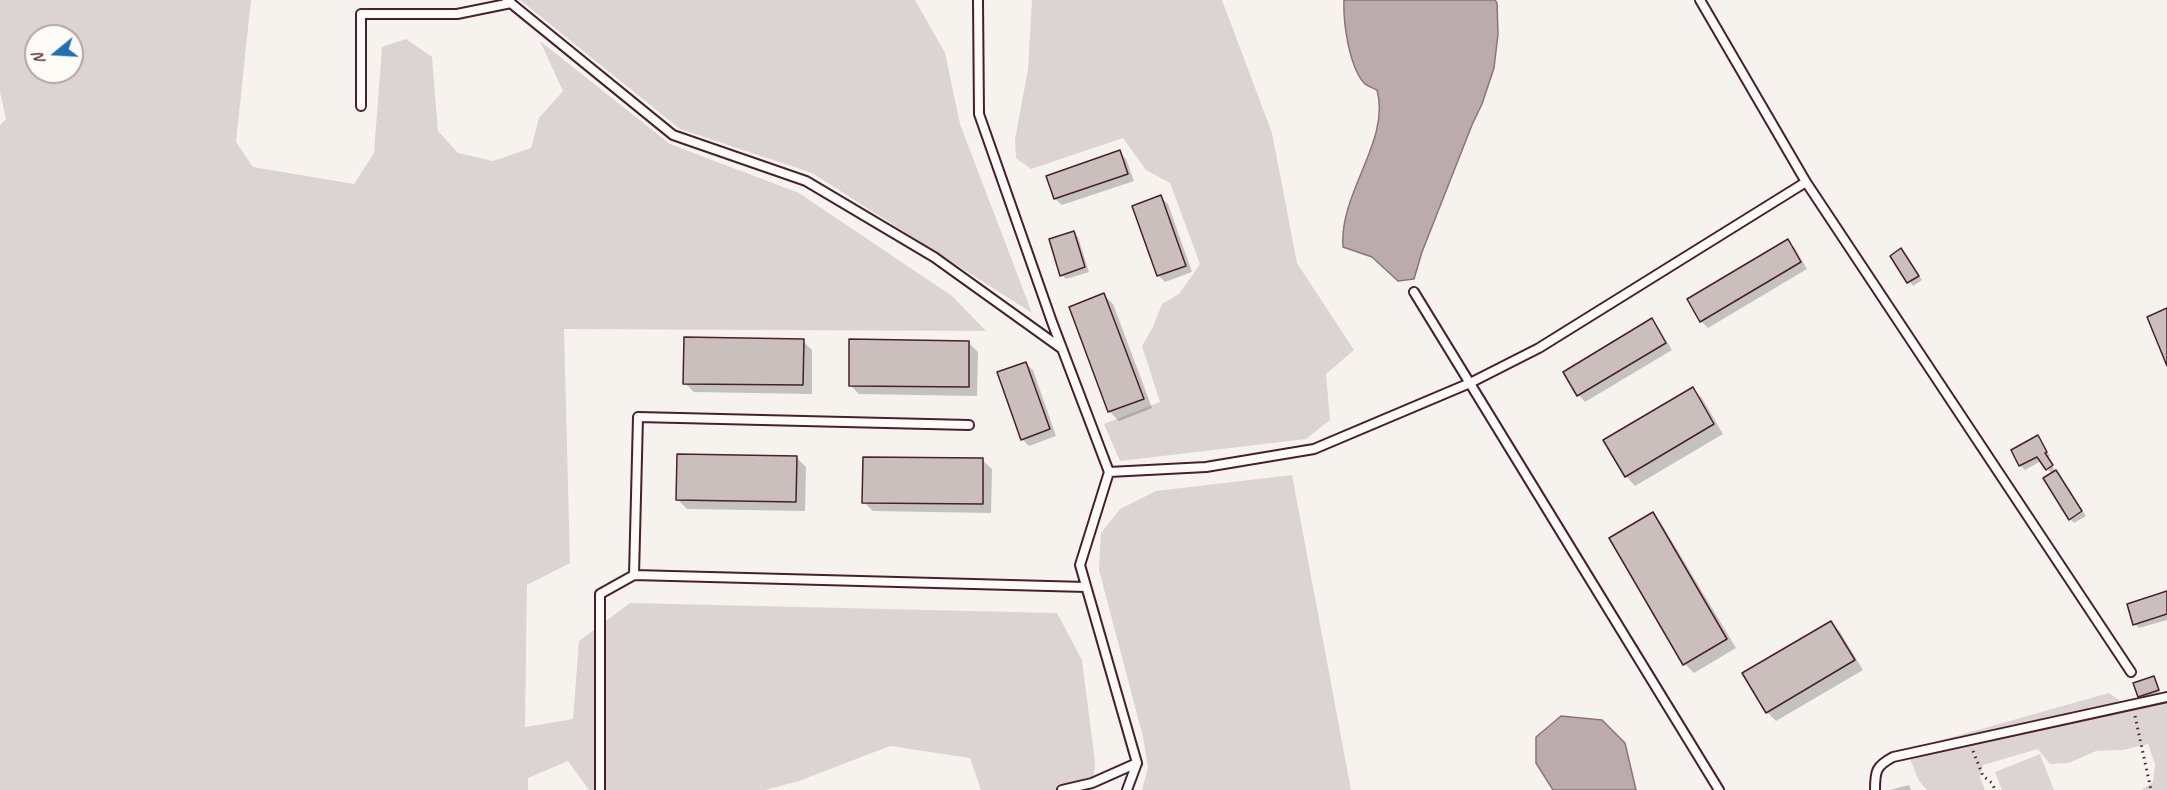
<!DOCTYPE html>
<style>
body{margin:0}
#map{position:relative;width:2167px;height:790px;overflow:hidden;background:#f6f3ef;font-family:Caveat,sans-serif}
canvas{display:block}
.north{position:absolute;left:24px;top:24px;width:60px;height:60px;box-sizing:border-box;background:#fdfcf7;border:2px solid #b5a4a5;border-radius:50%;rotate:252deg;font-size:16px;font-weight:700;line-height:24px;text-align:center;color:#4a1f2b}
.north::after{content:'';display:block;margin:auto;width:21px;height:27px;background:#1f6fb2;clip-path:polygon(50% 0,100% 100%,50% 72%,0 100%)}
</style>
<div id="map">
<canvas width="2167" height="790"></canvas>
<div class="north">N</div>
</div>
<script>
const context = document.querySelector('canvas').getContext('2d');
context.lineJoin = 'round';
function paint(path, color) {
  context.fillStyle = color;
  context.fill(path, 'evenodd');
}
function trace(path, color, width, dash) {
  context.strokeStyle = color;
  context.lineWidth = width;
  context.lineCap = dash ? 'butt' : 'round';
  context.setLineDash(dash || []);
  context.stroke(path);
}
const green = new Path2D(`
 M 0,0 L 251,0 L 236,142 L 253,167 L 354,184 L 374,153 L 382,47 L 406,39 L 432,57 L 438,131 L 458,153 L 493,161 L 531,148 L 539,118 L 563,91 L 540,41 L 670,144 L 799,193 L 952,296 L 986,331 L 564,329 L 570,563 L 527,585 L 525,727 L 573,719 L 579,641 L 630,603 L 1057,613 L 1082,660 L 1095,762 L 1093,790 L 981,790 L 970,758 L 890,746 L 799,781 L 765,790 L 589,790 L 568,761 L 528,778 L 528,790 L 0,790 L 0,125 L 6,119 L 0,92 ZM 36,36 L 72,36 L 72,72 L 36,72 Z
 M 520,0 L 915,0 L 945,53 L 960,124 L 1032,313 L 812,173 L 680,129 Z
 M 1032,0 L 1222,0 L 1272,133 L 1297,263 L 1354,350 L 1326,374 L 1330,420 L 1306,439 L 1120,461 L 1104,424 L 1160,402 L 1142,346 L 1153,327 L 1162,304 L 1179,294 L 1200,264 L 1170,183 L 1146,170 L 1123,138 L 1031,169 L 1016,158 L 1015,139 L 1028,70 Z
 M 1292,475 L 1351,790 L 1142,790 L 1148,768 L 1143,737 L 1099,570 L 1101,533 L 1120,509 L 1156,491 Z
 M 2109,693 L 2126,705 L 2167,695 L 2167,790 L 2141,790 L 2153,782 L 2155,764 L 2148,744 L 2123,750 L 2096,751 L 2069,763 L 2050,764 L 2038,749 L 1983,765 L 1980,777 L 1985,790 L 1927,790 L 1919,781 L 1910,759 L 1900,759 L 1903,751 Z
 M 2040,754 L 2054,790 L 2002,790 L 1995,772 Z`);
const water = new Path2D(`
 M 1344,0 L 1495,0 L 1497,3 L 1498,34 L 1494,68 L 1482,104 L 1472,125 L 1422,252 L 1414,279 L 1398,281 L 1372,257 L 1343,247 C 1339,192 1391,141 1377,90 C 1373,88 1367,86 1364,83 C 1349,66 1343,22 1344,0 Z
 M 1561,716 L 1602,720 L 1625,743 L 1636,790 L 1553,790 L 1536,763 L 1536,737 Z`);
const shadow = new Path2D(`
 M 1119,152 L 1126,159 L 1134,181 L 1062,205 L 1055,199 Z
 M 1161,197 L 1168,204 L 1192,272 L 1165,282 L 1158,275 Z
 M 1073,233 L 1078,237 L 1089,272 L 1066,279 L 1062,275 Z
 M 1788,241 L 1795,248 L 1807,269 L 1708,328 L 1701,321 Z
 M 1901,250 L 1922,280 L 1913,286 L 1892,256 Z
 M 1104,295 L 1113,304 L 1152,408 L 1119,421 L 1110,412 L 1071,308 Z
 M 1651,320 L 1658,327 L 1672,350 L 1585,402 L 1579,395 L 1565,372 Z
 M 803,341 L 812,350 L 812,394 L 694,392 L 685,383 Z
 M 969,343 L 978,352 L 977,396 L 859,394 L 850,385 Z
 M 1026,364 L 1033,370 L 1056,436 L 1029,446 L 1022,439 Z
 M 1693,389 L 1702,398 L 1723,434 L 1635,486 L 1626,476 Z
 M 2038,437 L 2050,456 L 2048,457 L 2055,471 L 2086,516 L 2074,523 L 2070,519 L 2052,474 L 2041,461 L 2025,470 L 2020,465 Z
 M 796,457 L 806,467 L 805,511 L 687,509 L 678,500 Z
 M 982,460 L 992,469 L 991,513 L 873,511 L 864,502 Z
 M 1652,514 L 1661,523 L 1736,648 L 1694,673 L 1685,664 Z
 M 2167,593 L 2167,620 L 2139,628 L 2135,624 Z
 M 1831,623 L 1840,632 L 1863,670 L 1776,721 L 1767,712 Z
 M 2154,677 L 2160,692 L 2141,698 L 2139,696 Z
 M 1909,785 L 1911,790 L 1890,790 Z`);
const building = new Path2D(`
 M 1120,150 L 1128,174 L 1054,199 L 1046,176 Z
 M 1161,195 L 1186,266 L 1157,276 L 1132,206 Z
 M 1074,231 L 1085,267 L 1060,276 L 1049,239 Z
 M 1788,239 L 1801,262 L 1700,322 L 1687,299 Z
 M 1901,248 L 1919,276 L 1907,283 L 1890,256 Z
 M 1104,293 L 1144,399 L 1108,412 L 1069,307 Z
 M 2167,308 L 2167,366 L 2147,317 Z
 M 1652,318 L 1666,343 L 1577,396 L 1563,372 Z
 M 684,337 L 804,339 L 803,385 L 683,384 Z
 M 849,339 L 969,341 L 969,387 L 849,386 Z
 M 1026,362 L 1050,429 L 1021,440 L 997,372 Z
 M 1693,387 L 1714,424 L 1625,477 L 1603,440 Z
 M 2038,435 L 2047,452 L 2045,453 L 2053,465 L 2046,470 L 2037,457 L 2019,466 L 2011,450 Z
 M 677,454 L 797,456 L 796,502 L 676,500 Z
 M 863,457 L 983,458 L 983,504 L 862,503 Z
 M 2056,470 L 2082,511 L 2069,520 L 2043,478 Z
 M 1653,512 L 1727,639 L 1683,665 L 1609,538 Z
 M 2167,591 L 2167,614 L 2133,625 L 2127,604 Z
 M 1831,621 L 1855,660 L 1766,713 L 1742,673 Z
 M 2154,676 L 2159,690 L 2138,697 L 2133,683 Z`);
const path = new Path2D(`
 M 2135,716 L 2151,790
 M 1973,751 L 1983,776 L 1992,783 L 1995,790`);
const lane = new Path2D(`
 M 507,0 L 673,135 L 806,181 L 934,257 L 1061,348
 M 1700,0 L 1806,182
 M 978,1 L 979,114 L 1052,322 L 1109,472 L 1206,467 L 1314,449 L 1470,383 L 1539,348 L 1806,182 L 2131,672
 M 361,106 L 361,14 L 457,14 L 511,3
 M 1414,292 L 1719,790
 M 634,575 L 638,417 L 969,425
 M 600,790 L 600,594 L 634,575 L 1086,587
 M 1062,790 L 1092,783 L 1137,763 L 1080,565 L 1109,472
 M 1127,790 L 1137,763
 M 1875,790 C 1875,771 1876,766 1893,757 L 2167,697`);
paint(green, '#dcd4d2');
paint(water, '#bbabac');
trace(water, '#8e7378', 1.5);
paint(shadow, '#0003');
paint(building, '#cbbfbe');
trace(building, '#4a1f2b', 1.5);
trace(lane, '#4a1f2b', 12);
trace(path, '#4a1f2b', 3, [1.5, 4.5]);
trace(lane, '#fdfcf7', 8);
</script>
